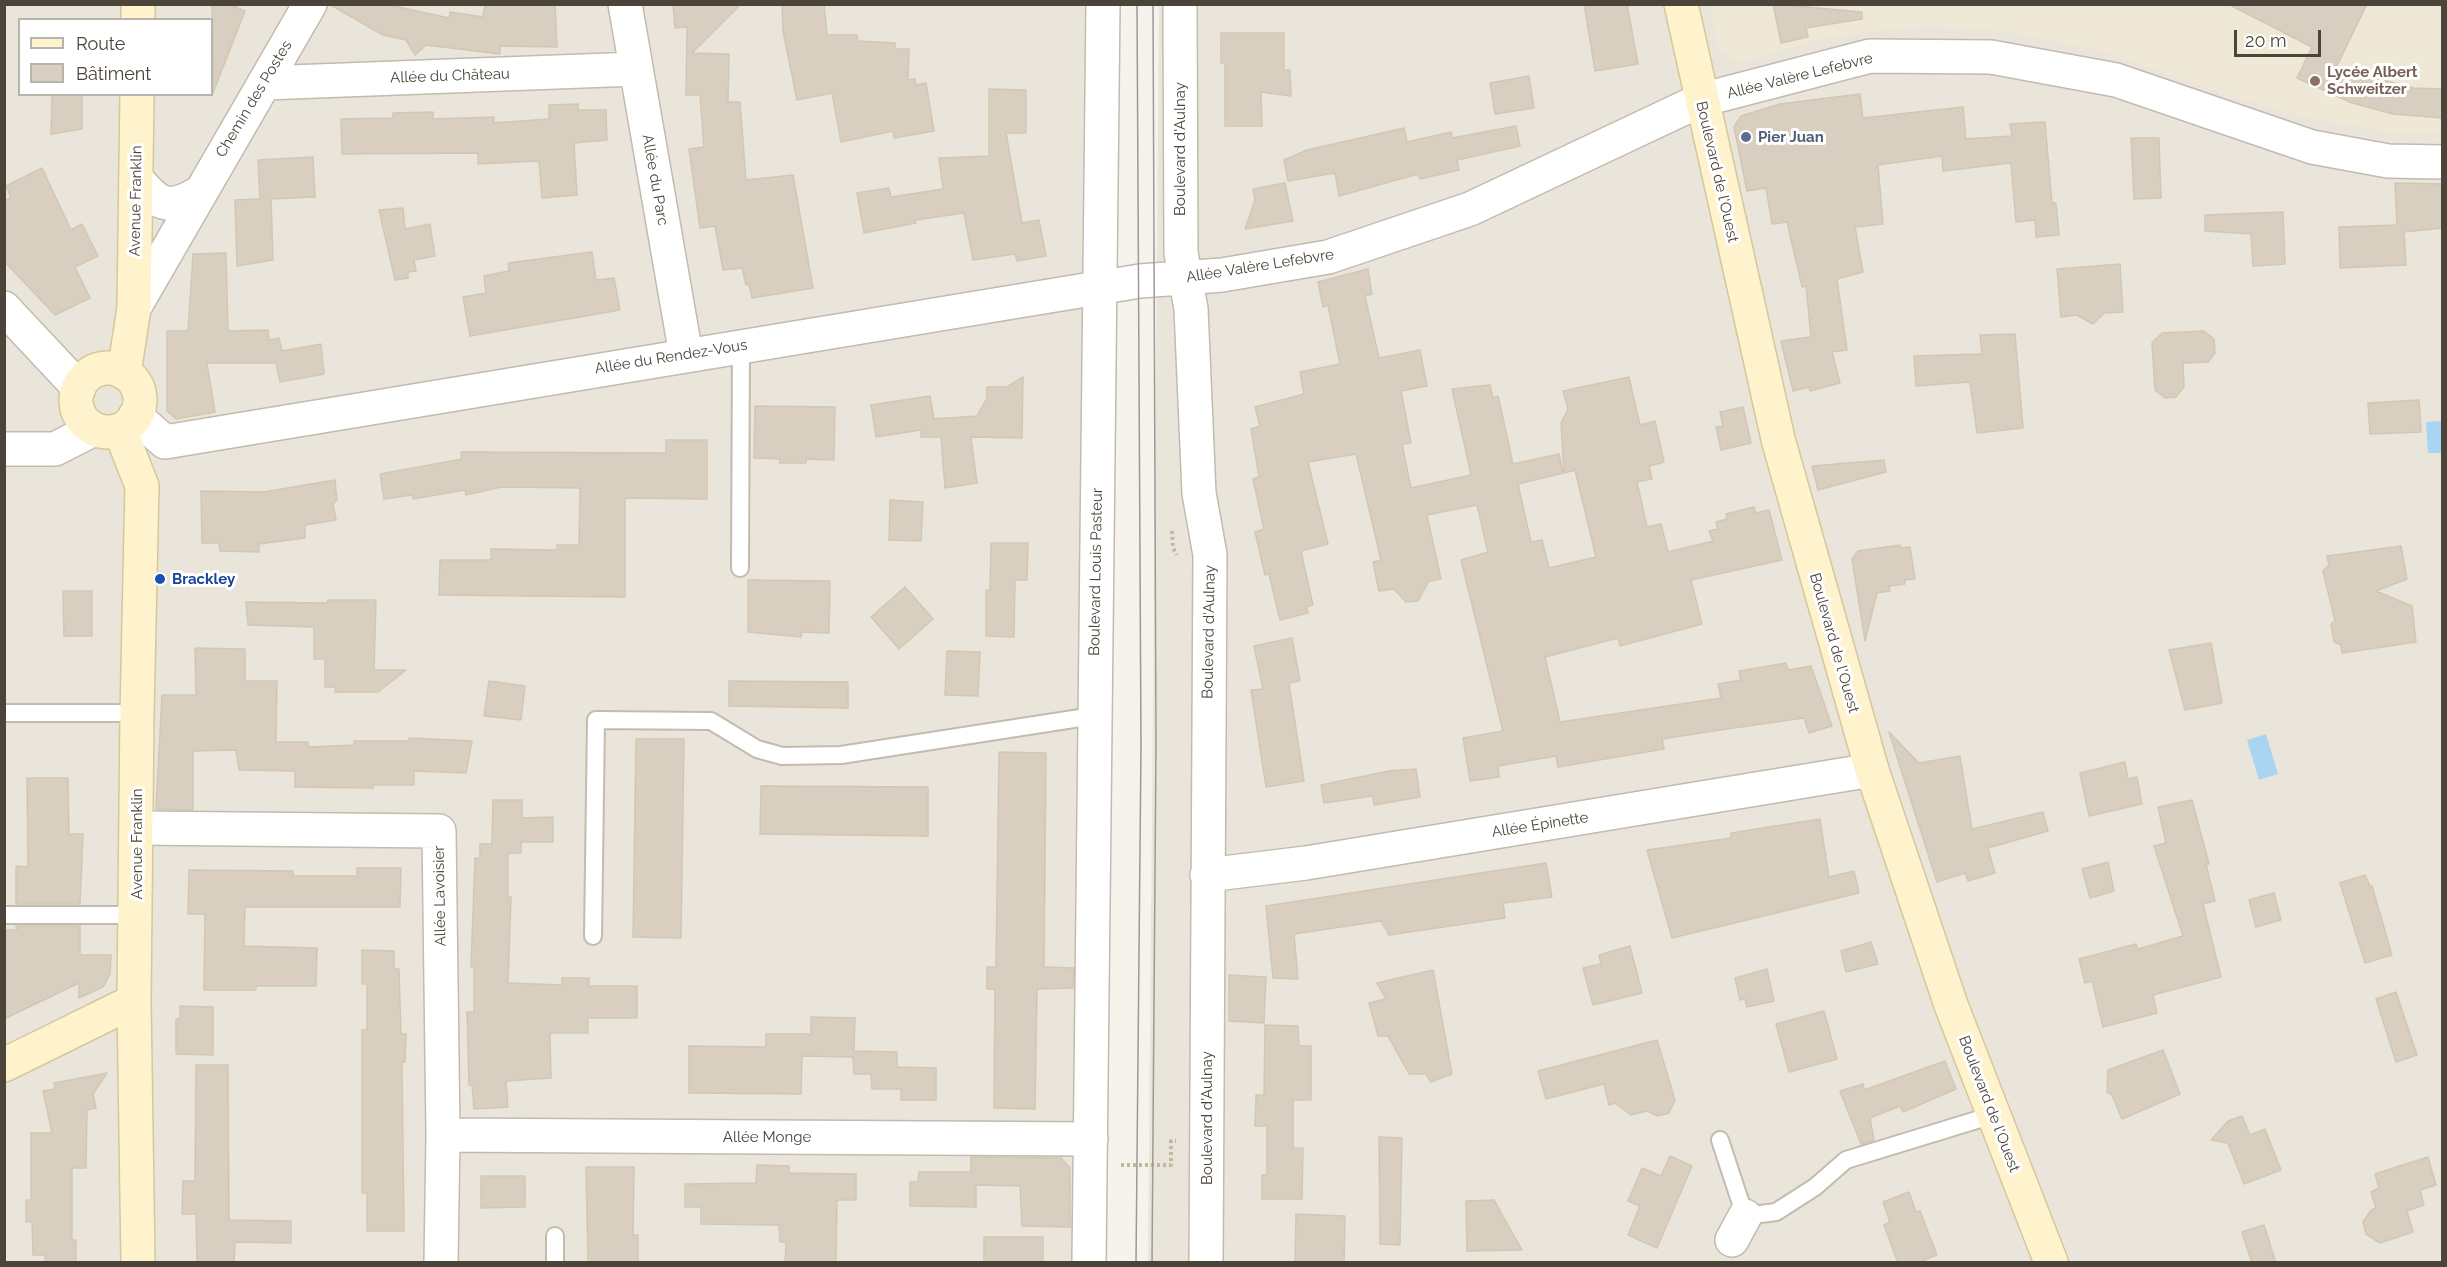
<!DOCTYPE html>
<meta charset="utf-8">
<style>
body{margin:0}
#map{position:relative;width:2447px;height:1267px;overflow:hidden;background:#f6f3ec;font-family:Raleway,sans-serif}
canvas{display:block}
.frame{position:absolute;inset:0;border:6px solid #4b4439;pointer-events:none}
.legend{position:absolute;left:18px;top:18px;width:195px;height:78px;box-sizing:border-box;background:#fff;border:2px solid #b7b4b0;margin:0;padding:8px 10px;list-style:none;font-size:18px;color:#4b4439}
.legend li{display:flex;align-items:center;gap:12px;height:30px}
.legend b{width:30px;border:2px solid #b7b4b0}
.scale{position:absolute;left:2234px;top:30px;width:87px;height:27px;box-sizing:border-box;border:3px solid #4b4439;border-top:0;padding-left:8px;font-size:18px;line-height:21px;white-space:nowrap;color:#4b4439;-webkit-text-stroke:4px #fff;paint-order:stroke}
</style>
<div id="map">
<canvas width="2447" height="1267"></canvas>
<div class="frame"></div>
<ul class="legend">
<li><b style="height:8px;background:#fff3cd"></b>Route</li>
<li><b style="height:16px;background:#d8cfc1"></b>Bâtiment</li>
</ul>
<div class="scale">20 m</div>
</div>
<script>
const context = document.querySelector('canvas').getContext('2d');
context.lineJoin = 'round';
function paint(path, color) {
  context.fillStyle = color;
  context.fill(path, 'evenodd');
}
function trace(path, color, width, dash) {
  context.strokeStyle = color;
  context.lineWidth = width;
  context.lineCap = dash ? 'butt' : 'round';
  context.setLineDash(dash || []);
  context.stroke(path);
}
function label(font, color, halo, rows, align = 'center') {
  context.font = font + ' Raleway,sans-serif';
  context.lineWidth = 6;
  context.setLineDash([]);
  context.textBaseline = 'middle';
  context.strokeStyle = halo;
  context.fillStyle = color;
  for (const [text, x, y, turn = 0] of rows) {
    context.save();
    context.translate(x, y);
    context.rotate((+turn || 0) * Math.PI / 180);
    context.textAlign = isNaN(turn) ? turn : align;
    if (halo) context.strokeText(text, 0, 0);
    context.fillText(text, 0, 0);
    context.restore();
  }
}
const residential = new Path2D(`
 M 5,5 L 1113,5 L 1103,1262 L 5,1262 ZM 20,20 L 212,20 L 212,94 L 20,94 Z
 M 1159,5 L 2442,5 L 2442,1262 L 1148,1262 Z`);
const education = new Path2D(`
 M 1710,5 L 2442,5 L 2442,133 L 2388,132 L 2318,120 L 2239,99 L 2097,50 L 2012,32 L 1930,26 L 1866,32 L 1817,40 L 1738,63 L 1718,50 Z`);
const water = new Path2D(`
 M 2442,421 L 2442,453 L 2428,453 L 2426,422 Z
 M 2266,734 L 2278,774 L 2259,780 L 2247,740 Z`);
const building = new Path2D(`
 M 212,4 L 228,4 L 245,11 L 213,93 Z
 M 329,4 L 385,4 L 449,18 L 450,12 L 483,17 L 485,4 L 555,4 L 557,47 L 500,46 L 500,54 L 426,45 L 415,55 L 406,40 L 383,35 Z
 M 673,4 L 741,4 L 692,53 L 729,54 L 728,102 L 740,102 L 746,180 L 793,175 L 813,288 L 752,298 L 749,284 L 746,285 L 742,268 L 723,270 L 715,226 L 700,228 L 689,149 L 704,147 L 700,95 L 686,95 L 687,27 L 675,28 Z
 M 782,4 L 824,4 L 827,35 L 857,35 L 858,41 L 895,43 L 895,49 L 909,49 L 908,80 L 915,79 L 916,85 L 926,83 L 934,131 L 894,138 L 893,131 L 841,142 L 832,93 L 797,100 L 783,31 Z
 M 1584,4 L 1627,4 L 1638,64 L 1595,71 Z
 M 1773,4 L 1862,12 L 1862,19 L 1806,28 L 1808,37 L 1781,43 Z
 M 2228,4 L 2367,4 L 2336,68 L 2414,88 L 2442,89 L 2442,118 L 2393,114 L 2352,103 L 2297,78 L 2312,47 Z
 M 1221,33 L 1284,33 L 1284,70 L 1290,70 L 1291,96 L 1261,92 L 1262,126 L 1225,126 L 1225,63 L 1221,63 Z
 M 1529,76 L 1534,108 L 1495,114 L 1490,83 Z
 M 989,89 L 1026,90 L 1026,133 L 1006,133 L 1022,223 L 1039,220 L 1046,256 L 1017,261 L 1015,254 L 973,260 L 964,213 L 915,220 L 916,223 L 864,233 L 857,193 L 889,188 L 891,197 L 943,189 L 939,158 L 989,156 Z
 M 52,94 L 82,94 L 82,129 L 51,134 Z
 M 1860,94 L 1863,118 L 1963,107 L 1966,139 L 2012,136 L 2010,124 L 2045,122 L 2052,203 L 2056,203 L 2059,235 L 2036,237 L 2035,220 L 2016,222 L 2011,163 L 1943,171 L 1942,156 L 1878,165 L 1883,224 L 1855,227 L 1863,272 L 1837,279 L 1847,350 L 1832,352 L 1840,383 L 1810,391 L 1809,387 L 1793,391 L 1781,341 L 1811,337 L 1806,286 L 1802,287 L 1787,222 L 1772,224 L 1766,188 L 1747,191 L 1734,127 L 1741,116 L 1780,104 Z
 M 578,104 L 578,110 L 606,110 L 607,140 L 574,143 L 577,195 L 542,198 L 539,161 L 478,164 L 478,153 L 342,154 L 341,119 L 393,118 L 393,113 L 433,112 L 433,119 L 494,117 L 494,123 L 549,119 L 549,105 Z
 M 1516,126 L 1520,146 L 1457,160 L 1459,170 L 1420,179 L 1418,174 L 1339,196 L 1335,173 L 1288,181 L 1284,160 L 1307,150 L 1404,128 L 1407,142 L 1451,132 L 1452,138 Z
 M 2131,138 L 2159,138 L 2161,198 L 2134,199 Z
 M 313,157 L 315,197 L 271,199 L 273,260 L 237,266 L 235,200 L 260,199 L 258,160 Z
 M 42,168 L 71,230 L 82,224 L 98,256 L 75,267 L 90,298 L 55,315 L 4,261 L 4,201 L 11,198 L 6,186 Z
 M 1285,183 L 1293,221 L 1245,229 L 1255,200 L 1253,189 Z
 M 2395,183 L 2442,184 L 2442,228 L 2404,232 L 2406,265 L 2340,268 L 2339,227 L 2397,225 Z
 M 403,208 L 405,229 L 430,224 L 435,256 L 414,260 L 416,271 L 408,272 L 408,278 L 395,280 L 379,210 Z
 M 2283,212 L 2285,264 L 2253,266 L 2251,234 L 2205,231 L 2205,215 Z
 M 592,252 L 596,280 L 614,278 L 620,310 L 470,336 L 463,297 L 486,293 L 484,276 L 509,271 L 508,263 Z
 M 226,253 L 228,331 L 268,330 L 269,340 L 279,338 L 282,351 L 321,344 L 324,374 L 280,382 L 276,363 L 207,363 L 215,412 L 176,419 L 167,411 L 167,331 L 188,331 L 193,254 Z
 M 2120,264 L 2123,312 L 2104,313 L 2093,324 L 2077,315 L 2061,317 L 2057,269 Z
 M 1368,269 L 1372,294 L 1365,296 L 1379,358 L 1420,350 L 1427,386 L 1401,391 L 1411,443 L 1402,444 L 1411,488 L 1471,475 L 1452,389 L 1490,385 L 1493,398 L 1498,396 L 1513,464 L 1559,454 L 1563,473 L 1518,484 L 1531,542 L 1542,540 L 1549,568 L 1596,557 L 1575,470 L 1564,473 L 1561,423 L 1568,409 L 1563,391 L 1629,377 L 1640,425 L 1655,421 L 1664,462 L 1649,466 L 1652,479 L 1637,482 L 1647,527 L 1661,524 L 1668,552 L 1713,541 L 1709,531 L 1718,529 L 1716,522 L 1727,519 L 1726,514 L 1754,507 L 1756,513 L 1769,510 L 1782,560 L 1691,580 L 1702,624 L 1620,646 L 1618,638 L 1545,657 L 1560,722 L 1721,698 L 1718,684 L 1741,680 L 1739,671 L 1786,663 L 1788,670 L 1811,666 L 1832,726 L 1809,733 L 1804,718 L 1720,730 L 1662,739 L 1664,749 L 1558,767 L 1556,756 L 1498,766 L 1499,777 L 1470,781 L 1463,738 L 1503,731 L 1461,560 L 1488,552 L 1477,505 L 1427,515 L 1441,579 L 1429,581 L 1418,601 L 1406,602 L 1394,589 L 1379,591 L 1373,562 L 1381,560 L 1356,454 L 1308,462 L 1328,544 L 1301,551 L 1313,605 L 1306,607 L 1308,613 L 1280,620 L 1269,574 L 1265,575 L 1255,532 L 1264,529 L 1253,479 L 1259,477 L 1251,429 L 1260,426 L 1255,407 L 1304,394 L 1300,372 L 1340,364 L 1328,305 L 1323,307 L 1318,282 Z
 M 2204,331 L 2214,339 L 2215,353 L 2208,362 L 2183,363 L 2184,387 L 2176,397 L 2165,398 L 2155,390 L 2152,343 L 2162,333 Z
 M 2015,334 L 2023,428 L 1977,433 L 1970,382 L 1916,386 L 1914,356 L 1982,354 L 1980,335 Z
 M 1023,377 L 1022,438 L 971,437 L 977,483 L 945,488 L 941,437 L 921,437 L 921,430 L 876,437 L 871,405 L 930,396 L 934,419 L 977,416 L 987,398 L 987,387 L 1007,387 Z
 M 2419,400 L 2421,432 L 2370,434 L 2368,403 Z
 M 755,406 L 835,407 L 834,460 L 806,459 L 806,463 L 780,463 L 780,459 L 754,458 Z
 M 1743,407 L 1751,443 L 1721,450 L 1716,427 L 1723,426 L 1720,412 Z
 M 666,440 L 707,440 L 707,499 L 625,498 L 625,597 L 439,595 L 440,560 L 491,560 L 491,549 L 557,550 L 557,545 L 579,545 L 580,488 L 501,487 L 466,495 L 465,490 L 413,499 L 412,495 L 384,499 L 380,474 L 462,459 L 461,452 L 666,453 Z
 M 1884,460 L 1886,472 L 1818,490 L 1812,466 Z
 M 335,480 L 337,500 L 333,504 L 336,520 L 305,525 L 305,538 L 259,544 L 259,552 L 220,551 L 219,543 L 202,543 L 201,491 L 264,492 Z
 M 890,500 L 923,502 L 921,541 L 889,540 Z
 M 991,543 L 1028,543 L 1027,580 L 1015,580 L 1014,637 L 986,636 L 986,590 L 990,590 Z
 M 1900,545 L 1901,548 L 1910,547 L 1915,579 L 1905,580 L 1905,584 L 1889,586 L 1890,591 L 1877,593 L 1865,641 L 1852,559 L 1858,551 Z
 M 2401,546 L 2407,579 L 2376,591 L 2412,606 L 2416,642 L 2342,653 L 2341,645 L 2334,642 L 2331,624 L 2335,621 L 2323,571 L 2329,565 L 2327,556 Z
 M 748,580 L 830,581 L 829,633 L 802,632 L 801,637 L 748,632 Z
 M 905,587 L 933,619 L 899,649 L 871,617 Z
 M 63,591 L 92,591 L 92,636 L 64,636 Z
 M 328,600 L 376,600 L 374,670 L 406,670 L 378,692 L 335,692 L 336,687 L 325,687 L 325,659 L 314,659 L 314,627 L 248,625 L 246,602 L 327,603 Z
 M 1292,638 L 1300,681 L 1289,683 L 1304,781 L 1266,787 L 1251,690 L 1263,689 L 1254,646 Z
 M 2211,643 L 2222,703 L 2185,710 L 2169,650 Z
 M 195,648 L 245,649 L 245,681 L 277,681 L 276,742 L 308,742 L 308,747 L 354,745 L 354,741 L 409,741 L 409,738 L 472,741 L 466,773 L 414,771 L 414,785 L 373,785 L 373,788 L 295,787 L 295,771 L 239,770 L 236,750 L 193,751 L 193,810 L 156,809 L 162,695 L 196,695 Z
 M 947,651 L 980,652 L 978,696 L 945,695 Z
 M 489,681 L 525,686 L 521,720 L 484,716 Z
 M 729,681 L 848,682 L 848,708 L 729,706 Z
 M 1889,732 L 1919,763 L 1960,756 L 1972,829 L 2043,812 L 2048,831 L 1988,848 L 1995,873 L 1968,881 L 1965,873 L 1937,882 Z
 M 636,739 L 684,739 L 681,938 L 633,937 Z
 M 999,752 L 1046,753 L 1044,967 L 1074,968 L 1073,988 L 1037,989 L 1035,1109 L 994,1108 L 995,989 L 987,989 L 987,967 L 996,967 Z
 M 2125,762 L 2128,779 L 2137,777 L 2142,804 L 2089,816 L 2080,773 Z
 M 1416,769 L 1420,797 L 1374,805 L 1373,796 L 1324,803 L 1321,785 L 1389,771 Z
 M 27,778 L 68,778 L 69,834 L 83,834 L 80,904 L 16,904 L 16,866 L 28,867 Z
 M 761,786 L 928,787 L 928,836 L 760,834 Z
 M 493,800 L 522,800 L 522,818 L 553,817 L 553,842 L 521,842 L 521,853 L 508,853 L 508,897 L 511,897 L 508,983 L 562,985 L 562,978 L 589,978 L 589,986 L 637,986 L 637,1018 L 588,1018 L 588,1033 L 550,1033 L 551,1078 L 506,1081 L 508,1107 L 474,1109 L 472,1085 L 469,1085 L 467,1012 L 474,1012 L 474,967 L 471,967 L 475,858 L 480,858 L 480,844 L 492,844 Z
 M 2192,800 L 2209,864 L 2206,865 L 2215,901 L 2203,904 L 2221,977 L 2153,995 L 2157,1013 L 2103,1027 L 2092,981 L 2085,983 L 2079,959 L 2136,944 L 2138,949 L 2183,936 L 2154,846 L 2166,843 L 2158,807 Z
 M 1820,819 L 1829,877 L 1854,871 L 1859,893 L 1672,938 L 1647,850 L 1731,838 L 1731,833 Z
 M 2108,862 L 2114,891 L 2090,898 L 2082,869 Z
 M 1546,863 L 1552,897 L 1503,903 L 1505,918 L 1389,935 L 1381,921 L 1294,934 L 1298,979 L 1273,978 L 1266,906 Z
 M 357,868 L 401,868 L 400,907 L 245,907 L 244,946 L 317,948 L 316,986 L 256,986 L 256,990 L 204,990 L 205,914 L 188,914 L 189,870 L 293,871 L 293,876 L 357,876 Z
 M 2365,875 L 2370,886 L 2372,886 L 2392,955 L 2365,963 L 2340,883 Z
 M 2274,893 L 2281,920 L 2256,927 L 2249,900 Z
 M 16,926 L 80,926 L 80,955 L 111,955 L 110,974 L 103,987 L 79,998 L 79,983 L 4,1019 L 4,930 L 17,930 Z
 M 1871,942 L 1878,964 L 1846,972 L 1841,951 Z
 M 1630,946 L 1642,993 L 1593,1005 L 1583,968 L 1601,964 L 1599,955 Z
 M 362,950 L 394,951 L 394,969 L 399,969 L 401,1034 L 406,1034 L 405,1062 L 402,1062 L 404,1231 L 367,1231 L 367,1193 L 362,1193 L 362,1030 L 367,1030 L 367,984 L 362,984 Z
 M 1767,969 L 1774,1001 L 1747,1007 L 1745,999 L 1740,1000 L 1735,978 Z
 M 1433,970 L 1452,1074 L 1431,1082 L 1426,1074 L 1409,1074 L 1388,1036 L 1378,1036 L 1369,1003 L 1386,999 L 1377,983 Z
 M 1229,975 L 1266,977 L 1264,1023 L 1229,1021 Z
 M 2396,992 L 2417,1055 L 2396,1062 L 2376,999 Z
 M 180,1006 L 213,1007 L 213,1055 L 176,1054 L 176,1019 L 180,1019 Z
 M 1824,1011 L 1837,1059 L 1789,1072 L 1776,1024 Z
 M 811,1017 L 855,1018 L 854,1051 L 897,1052 L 897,1067 L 936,1068 L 936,1100 L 901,1100 L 901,1089 L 872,1089 L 871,1074 L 854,1074 L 853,1057 L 802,1056 L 801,1094 L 689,1093 L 689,1046 L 766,1047 L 766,1034 L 811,1034 Z
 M 1265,1025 L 1298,1026 L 1299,1046 L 1311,1046 L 1311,1100 L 1293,1100 L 1293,1148 L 1303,1148 L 1302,1199 L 1262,1199 L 1262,1175 L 1267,1175 L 1267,1126 L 1255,1126 L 1256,1095 L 1264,1095 Z
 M 1657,1040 L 1675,1100 L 1669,1113 L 1658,1116 L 1647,1111 L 1631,1115 L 1615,1103 L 1609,1105 L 1604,1084 L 1546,1099 L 1538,1071 Z
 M 2163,1050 L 2180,1094 L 2122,1119 L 2112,1095 L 2107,1092 L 2108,1070 Z
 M 1945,1061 L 1956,1089 L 1903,1112 L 1900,1106 L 1870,1118 L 1874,1140 L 1861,1144 L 1840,1091 L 1863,1084 L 1864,1090 Z
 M 196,1065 L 228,1065 L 229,1220 L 291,1221 L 291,1243 L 235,1242 L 234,1263 L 197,1263 L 196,1214 L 182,1214 L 183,1181 L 195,1181 Z
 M 107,1073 L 93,1094 L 96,1108 L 87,1110 L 86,1168 L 72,1168 L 72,1240 L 76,1240 L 76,1263 L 45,1263 L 45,1255 L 33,1255 L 32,1222 L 26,1222 L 26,1200 L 31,1200 L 31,1133 L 52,1133 L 43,1091 L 55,1089 L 54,1083 Z
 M 2242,1116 L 2250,1135 L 2265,1129 L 2281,1170 L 2244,1184 L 2228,1143 L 2211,1140 L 2228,1121 Z
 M 1379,1137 L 1402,1138 L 1400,1245 L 1380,1244 Z
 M 1670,1156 L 1692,1166 L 1657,1248 L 1628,1235 L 1640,1206 L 1628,1201 L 1642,1168 L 1661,1176 Z
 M 971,1157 L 1061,1158 L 1070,1168 L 1070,1227 L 1022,1226 L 1020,1186 L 976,1185 L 976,1207 L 910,1206 L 910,1182 L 918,1182 L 919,1172 L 971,1172 Z
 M 2428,1157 L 2436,1185 L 2420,1190 L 2424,1205 L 2407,1211 L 2413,1232 L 2380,1243 L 2366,1234 L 2363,1222 L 2371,1210 L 2376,1208 L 2371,1192 L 2379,1188 L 2375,1174 Z
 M 757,1165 L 789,1166 L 789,1173 L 856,1174 L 856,1200 L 837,1200 L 836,1263 L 785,1263 L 786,1242 L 780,1242 L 779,1225 L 701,1224 L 701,1207 L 685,1207 L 685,1184 L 756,1183 Z
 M 586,1167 L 634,1167 L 633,1235 L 638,1235 L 638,1263 L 588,1263 Z
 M 481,1176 L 525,1176 L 525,1207 L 481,1208 Z
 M 1909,1192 L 1916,1212 L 1920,1211 L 1937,1255 L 1917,1263 L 1898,1263 L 1884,1225 L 1890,1222 L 1883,1202 Z
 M 1494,1200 L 1522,1250 L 1467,1251 L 1466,1201 Z
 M 1296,1214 L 1345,1216 L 1344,1263 L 1295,1263 Z
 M 2264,1225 L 2276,1263 L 2252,1263 L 2242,1232 Z
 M 984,1237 L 1043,1237 L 1043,1263 L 984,1263 Z`);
const path = new Path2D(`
 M 1172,531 L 1173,548 L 1177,555
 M 1121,1165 L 1171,1165 L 1171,1141 L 1176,1141`);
const lane = new Path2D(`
 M 740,568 L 741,346
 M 4,713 L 137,713
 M 4,915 L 136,915
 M 593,936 L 596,720 L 711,721 L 757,749 L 782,756 L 841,755 L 1093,716
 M 1720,1140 L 1745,1216 L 1776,1212 L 1815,1187 L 1846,1160 L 1993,1115
 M 555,1236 L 555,1262`);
const street = new Path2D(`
 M 625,4 L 686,355
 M 1180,4 L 1181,253 L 1191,309 L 1199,493 L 1210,555 L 1206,1262
 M 264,83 L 636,69
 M 136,178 C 157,203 167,212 197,194
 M 4,308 L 79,388
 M 134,308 L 310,4
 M 135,416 L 165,442 L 1140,281 L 1222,275 L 1328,257 L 1470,209 L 1701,100 L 1870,56 L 1991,57 L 2116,80 L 2312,147 L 2388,161 L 2442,162
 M 4,449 L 55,449 L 94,429
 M 137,828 L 439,831 L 443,1135 L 441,1262
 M 1207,875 L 1306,863 L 1872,770
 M 443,1135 L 1091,1139
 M 1732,1240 L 1745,1216
 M 1089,1262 L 1103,4`);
const secondary = new Path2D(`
 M 1681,4 L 1778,439 L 1872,770 L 1951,1005 L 2051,1262
 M 138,20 L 138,4
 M76 400a32 32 0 1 1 64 0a32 32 0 1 1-64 0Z
 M 124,373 L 134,308 L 137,94
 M 120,430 L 142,486 L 137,713 L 134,1001 L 138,1262
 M 4,1065 L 134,1001`);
const tram = new Path2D(`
 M 1136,1262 L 1141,745 L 1137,4
 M 1152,1262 L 1156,744 L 1153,4`);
const markers = [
 [2315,81,6,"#8d6e63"],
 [1746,137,6,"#5c6f8a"],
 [160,579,6,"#1a4fb4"]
];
const educationNames = [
 ["Lycée Albert",2327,72],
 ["Schweitzer",2327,89]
];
const streetNames = [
 ["Allée du Château",450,76,-2],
 ["Allée Valère Lefebvre",1800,76,-14],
 ["Chemin des Postes",254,99,-59],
 ["Boulevard d'Aulnay",1180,149,-90],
 ["Boulevard de l'Ouest",1717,172,77],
 ["Allée du Parc",655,180,80],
 ["Avenue Franklin",136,201,-89],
 ["Allée Valère Lefebvre",1260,266,-9],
 ["Allée du Rendez-Vous",671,357,-9],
 ["Boulevard Louis Pasteur",1096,572,-89],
 ["Boulevard d'Aulnay",1209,632,-89],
 ["Boulevard de l'Ouest",1834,643,74],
 ["Allée Épinette",1540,825,-9],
 ["Avenue Franklin",137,844,-90],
 ["Allée Lavoisier",440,896,-91],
 ["Boulevard de l'Ouest",1989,1104,69],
 ["Boulevard d'Aulnay",1207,1118,-90],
 ["Allée Monge",767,1137]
];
const serviceNames = [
 ["Pier Juan",1758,137]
];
const transitNames = [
 ["Brackley",172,579]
];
paint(residential, '#eae5da');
paint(education, '#efe8d6');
paint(water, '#a9d4f2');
paint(building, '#d8cfc1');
trace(building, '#d3c7b4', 1.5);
trace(lane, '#c2bbae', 20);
trace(street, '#c2bbae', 36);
trace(secondary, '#d6c79b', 36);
trace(path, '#c4b79f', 4, [3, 3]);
trace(lane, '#fff', 16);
trace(street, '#fff', 33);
trace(secondary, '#fff3cd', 33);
trace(tram, '#9a9a9a', 1.5);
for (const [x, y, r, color] of markers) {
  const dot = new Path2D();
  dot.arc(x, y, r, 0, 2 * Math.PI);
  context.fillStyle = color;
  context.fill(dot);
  trace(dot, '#fff', 2);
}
label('bold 15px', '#785e54', '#fff', educationNames, 'left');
label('15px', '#4b4439', '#fff', streetNames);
label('bold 15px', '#4e5e75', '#fff', serviceNames, 'left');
label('bold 15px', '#164399', '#fff', transitNames, 'left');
</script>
